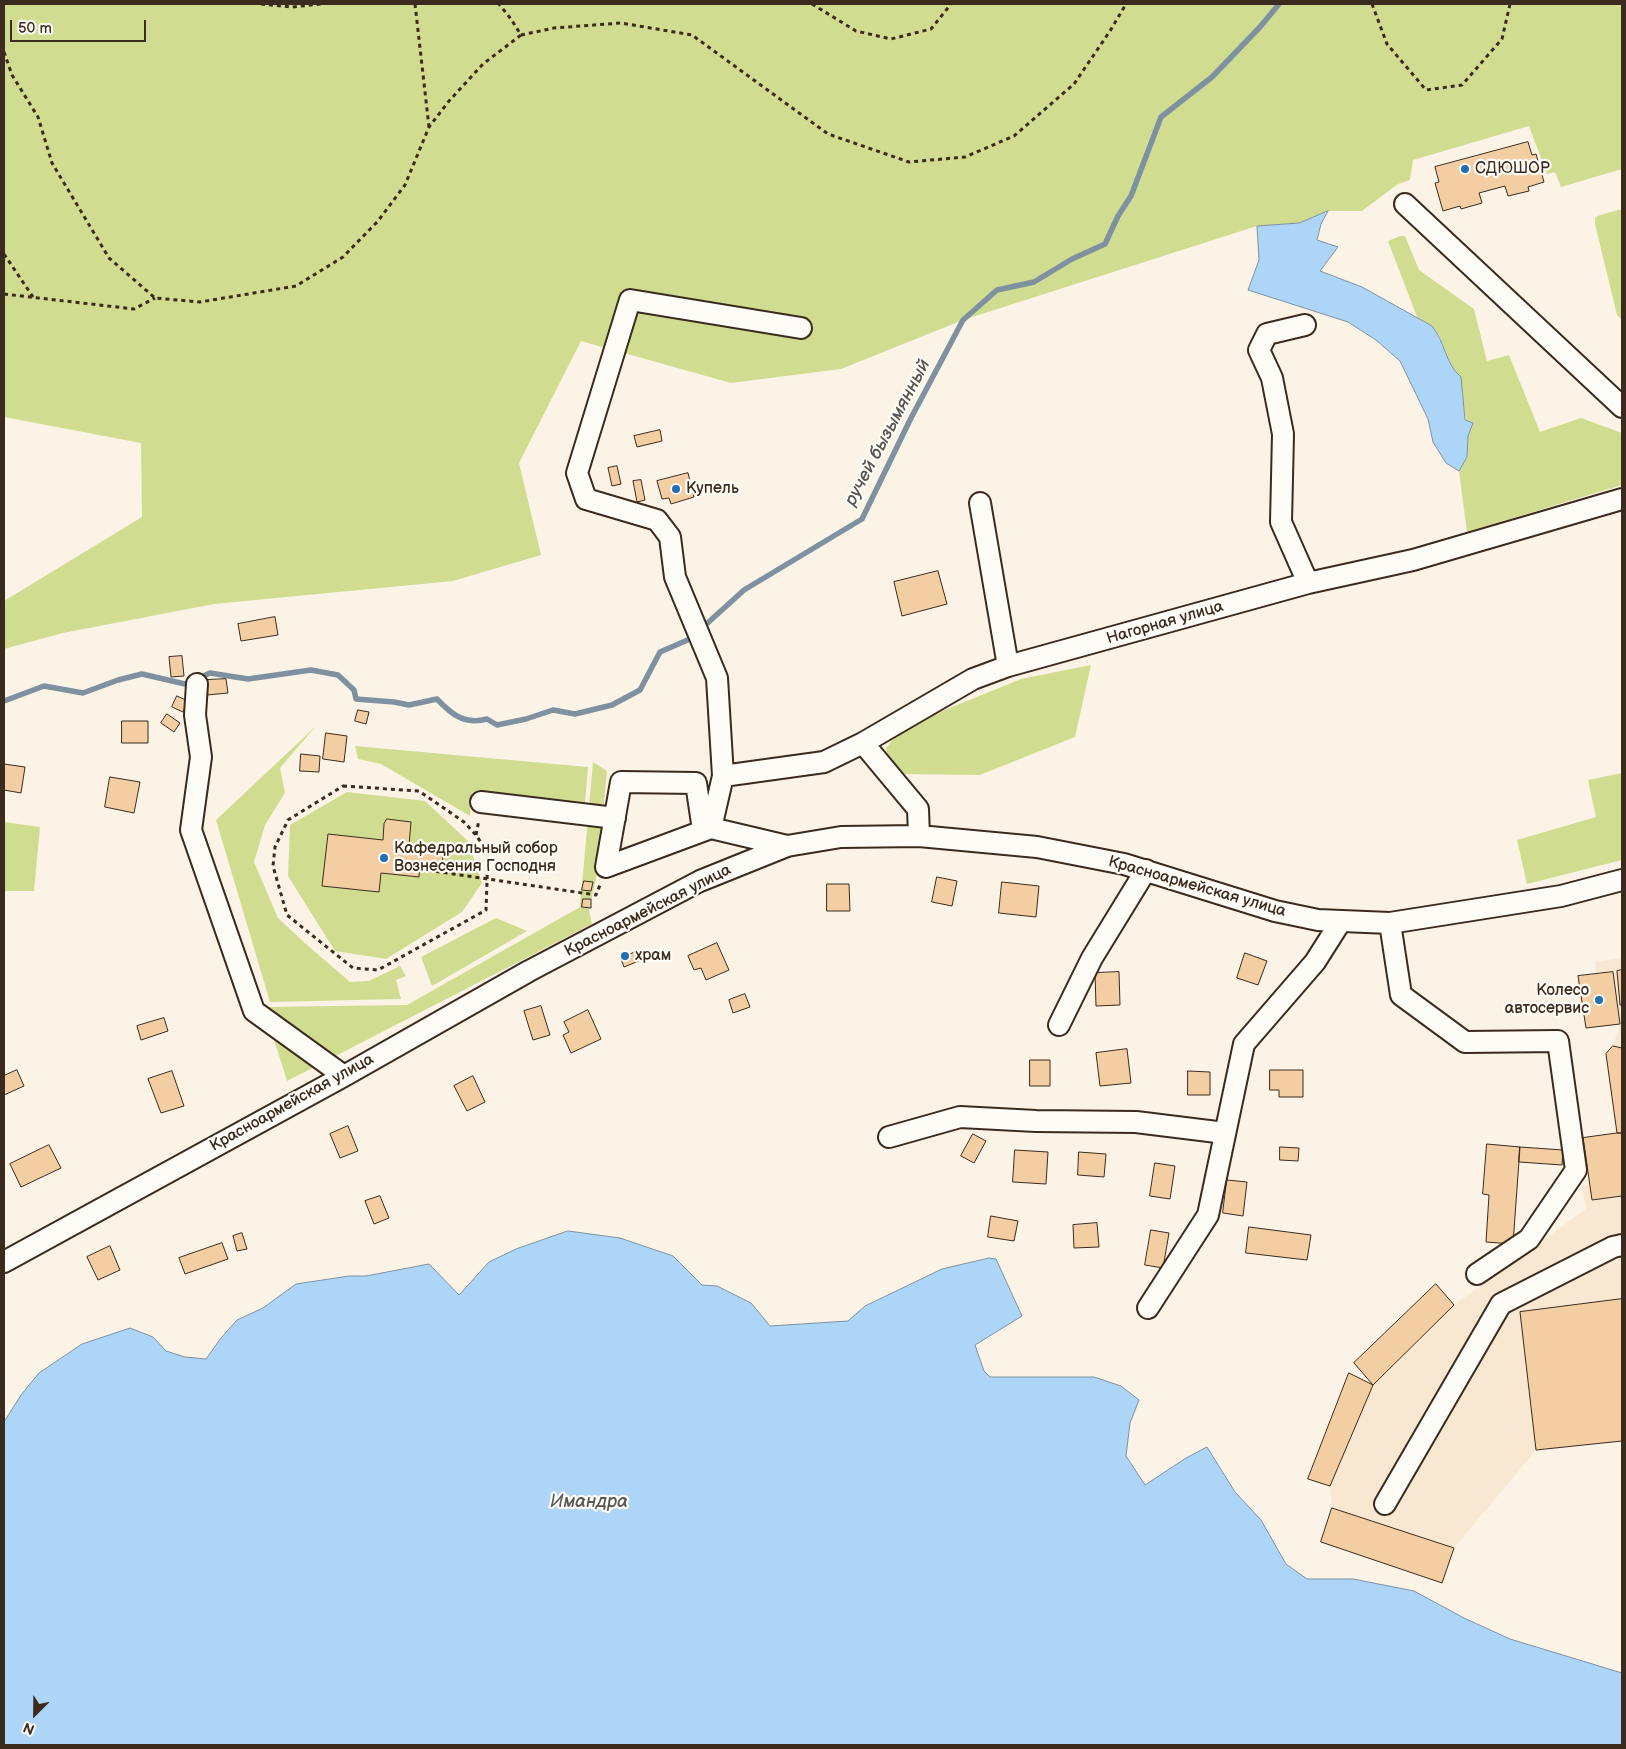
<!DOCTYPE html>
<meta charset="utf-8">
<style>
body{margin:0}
#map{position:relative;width:1626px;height:1749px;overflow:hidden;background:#fbf3e6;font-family:"Balsamiq Sans",sans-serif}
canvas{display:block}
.frame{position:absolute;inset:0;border:5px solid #3b2a1e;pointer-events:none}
.north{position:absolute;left:10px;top:1689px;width:50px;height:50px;-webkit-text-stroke:4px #fdfcf7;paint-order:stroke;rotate:203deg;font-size:14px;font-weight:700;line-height:20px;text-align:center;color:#3b2a1e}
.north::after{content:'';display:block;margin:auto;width:18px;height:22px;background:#3b2a1e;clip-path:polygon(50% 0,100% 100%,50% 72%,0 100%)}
.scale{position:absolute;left:10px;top:20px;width:136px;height:22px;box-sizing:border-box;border:2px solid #3b2a1e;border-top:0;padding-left:6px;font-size:15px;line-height:18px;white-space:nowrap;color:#3b2a1e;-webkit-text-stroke:4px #fdfcf7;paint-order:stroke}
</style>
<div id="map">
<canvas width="1626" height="1749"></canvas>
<div class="frame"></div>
<div class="north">N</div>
<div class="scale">50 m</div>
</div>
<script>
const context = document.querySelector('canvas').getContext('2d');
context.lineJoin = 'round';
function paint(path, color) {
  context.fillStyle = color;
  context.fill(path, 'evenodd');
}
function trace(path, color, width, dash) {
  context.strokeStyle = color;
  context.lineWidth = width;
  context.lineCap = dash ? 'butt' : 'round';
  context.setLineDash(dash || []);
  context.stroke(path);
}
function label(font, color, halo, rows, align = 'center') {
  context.font = font + ' "Balsamiq Sans",sans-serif';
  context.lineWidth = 4.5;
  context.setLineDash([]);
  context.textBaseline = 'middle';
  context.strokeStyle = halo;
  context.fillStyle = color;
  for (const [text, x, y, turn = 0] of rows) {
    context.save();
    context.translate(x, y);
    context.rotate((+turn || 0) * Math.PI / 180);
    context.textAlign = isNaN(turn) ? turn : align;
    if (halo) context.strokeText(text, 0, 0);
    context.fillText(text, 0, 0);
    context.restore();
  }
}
const built = new Path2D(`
 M 1622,958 L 1622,1441 L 1536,1450 L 1454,1548 L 1442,1583 L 1321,1542 L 1332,1508 L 1330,1487 L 1308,1479 L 1349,1373 L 1372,1384 L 1354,1363 L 1436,1284 L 1454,1305 L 1586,1209 L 1582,1186 L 1591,1185 L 1583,1138 L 1617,1133 L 1606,1054 L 1613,1046 L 1620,1024 L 1586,1028 L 1578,976 L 1596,975 L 1595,962 Z`);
const green = new Path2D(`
 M 4,4 L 1622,4 L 1622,169 L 1561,187 L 1555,172 L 1547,174 L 1529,126 L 1413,160 L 1410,180 L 1398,184 L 1362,211 L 1328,211 L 1299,223 L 1257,226 L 963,320 L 841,369 L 731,383 L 581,341 L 519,463 L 541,555 L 453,581 L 214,604 L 63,633 L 4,649 L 4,601 L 142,517 L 141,443 L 4,417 Z
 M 1622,209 L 1622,320 L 1617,315 L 1595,224 L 1595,218 L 1600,215 Z
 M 1400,236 L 1405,236 L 1419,270 L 1474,309 L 1487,361 L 1509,355 L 1540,432 L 1581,418 L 1622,433 L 1622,485 L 1467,532 L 1459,471 L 1467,457 L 1468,436 L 1460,377 L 1453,371 L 1439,335 L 1432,326 L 1417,317 L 1388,241 Z
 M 1091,665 L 1075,737 L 980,775 L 893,774 L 886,748 L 903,727 L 1021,679 Z
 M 316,726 L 280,768 L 285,793 L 265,825 L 254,862 L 278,918 L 306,944 L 350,982 L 369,981 L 400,966 L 406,976 L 396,980 L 401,999 L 270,1002 L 216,820 Z
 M 355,746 L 588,767 L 585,802 L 472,792 L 470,816 L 381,764 L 358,759 Z
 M 593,762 L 607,771 L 597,874 L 589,910 L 592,924 L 287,1081 L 264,1007 L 407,1005 L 580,907 Z
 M 1622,773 L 1622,860 L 1527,884 L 1517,840 L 1596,817 L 1588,780 Z
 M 347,792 L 425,801 L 468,841 L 482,883 L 462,912 L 386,959 L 335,951 L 288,876 L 290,825 ZM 387,819 L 411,822 L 409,846 L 422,851 L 443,853 L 442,865 L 420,863 L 418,877 L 381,873 L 379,892 L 323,886 L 328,835 L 383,840 L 384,824 Z
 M 4,822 L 40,827 L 34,891 L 4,891 Z
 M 496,918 L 527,931 L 432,986 L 421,957 Z`);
const water = new Path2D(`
 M 1328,211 L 1321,224 L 1317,240 L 1338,247 L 1320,271 L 1362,287 L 1432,326 C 1445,341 1445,364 1461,377 L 1465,420 L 1473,423 L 1468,436 L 1467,457 L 1459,471 L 1446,463 L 1433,442 L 1428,419 L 1400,361 L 1376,340 L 1348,322 L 1248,290 L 1259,260 L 1257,226 L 1299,223 Z
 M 568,1231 L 620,1238 L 673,1256 L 702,1285 L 717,1286 L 751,1303 L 770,1326 L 848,1321 L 865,1306 L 942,1269 L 989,1258 L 996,1259 L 1022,1316 L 975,1345 L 984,1371 L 990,1377 L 1094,1377 L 1121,1386 L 1139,1400 L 1130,1423 L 1126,1456 L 1145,1485 L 1186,1458 L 1207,1447 L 1235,1492 L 1261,1520 L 1286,1564 L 1307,1579 L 1353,1579 L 1414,1591 L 1464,1618 L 1510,1639 L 1622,1673 L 1622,1745 L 4,1745 L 4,1422 L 21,1395 L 39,1373 L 82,1344 L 130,1328 L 153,1337 L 166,1351 L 185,1357 L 206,1359 L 221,1338 L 237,1320 L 263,1308 L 296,1284 L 349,1276 L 366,1276 L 429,1264 L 459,1295 L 489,1262 L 516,1249 Z`);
const stream = new Path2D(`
 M 701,629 L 744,590 L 862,519 L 911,418 L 963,320 L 997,290 L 1034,282 L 1072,259 L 1105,244 L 1118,216 L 1131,196 L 1161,117 L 1212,77 L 1260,27 L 1279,4
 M 4,701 L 44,686 L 83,693 L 118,680 L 142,674 L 185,684 L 210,673 L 248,679 L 311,670 L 338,675 L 354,690 L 356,699 L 394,702 L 409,705 L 437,699 C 452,715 465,725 487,719 L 497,725 L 526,719 L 553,710 L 575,714 L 612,705 L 640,690 L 660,652 L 690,639 L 694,635`);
const building = new Path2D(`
 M 1528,142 L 1532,155 L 1536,154 L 1544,182 L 1528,187 L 1529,191 L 1508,196 L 1505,186 L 1479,193 L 1482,203 L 1461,209 L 1460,206 L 1443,211 L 1435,183 L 1439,182 L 1435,167 Z
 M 660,430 L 662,441 L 637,447 L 634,436 Z
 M 617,466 L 621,484 L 612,486 L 608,468 Z
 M 688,473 L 694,497 L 671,504 L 669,498 L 662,499 L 657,481 Z
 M 641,480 L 645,500 L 637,502 L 633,481 Z
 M 938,571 L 947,604 L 902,616 L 894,582 Z
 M 275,617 L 278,635 L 241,641 L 238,624 Z
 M 182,656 L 184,676 L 171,677 L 169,657 Z
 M 226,679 L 228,693 L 207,695 L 206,680 Z
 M 177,696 L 188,701 L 183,712 L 172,707 Z
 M 358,710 L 369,712 L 366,724 L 355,721 Z
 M 167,714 L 180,723 L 174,732 L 161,723 Z
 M 122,721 L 148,721 L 148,743 L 122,743 Z
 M 326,733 L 347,736 L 344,762 L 323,759 Z
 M 301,754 L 320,756 L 319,772 L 300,771 Z
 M 4,764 L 25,767 L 21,793 L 4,790 Z
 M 110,777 L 140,782 L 134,813 L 105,807 Z
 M 387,819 L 411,822 L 409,846 L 422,847 L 422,851 L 443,853 L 442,866 L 420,863 L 419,877 L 381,873 L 379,892 L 322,886 L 328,834 L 383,840 L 384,824 Z
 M 937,877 L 957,881 L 952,906 L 932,902 Z
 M 584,881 L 593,882 L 591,891 L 582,890 Z
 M 1002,882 L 1039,886 L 1036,917 L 999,913 Z
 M 827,884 L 849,884 L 850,911 L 827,911 Z
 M 583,899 L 591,899 L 591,908 L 582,907 Z
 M 717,943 L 729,970 L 706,980 L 701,968 L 694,970 L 688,956 Z
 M 637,951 L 641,960 L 624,967 L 621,959 Z
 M 1245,953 L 1267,961 L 1258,985 L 1237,978 Z
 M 1622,970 L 1622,1005 L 1620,1005 L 1617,971 Z
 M 1119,972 L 1120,1005 L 1096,1006 L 1095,973 Z
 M 1613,972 L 1620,1024 L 1586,1028 L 1578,976 Z
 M 745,994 L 750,1007 L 733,1013 L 729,1000 Z
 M 541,1006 L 550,1035 L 533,1040 L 524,1011 Z
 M 588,1010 L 601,1039 L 571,1053 L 563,1035 L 569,1032 L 564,1022 Z
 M 164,1018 L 168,1031 L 141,1040 L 137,1026 Z
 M 1613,1046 L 1622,1048 L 1622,1133 L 1617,1133 L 1606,1054 Z
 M 1127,1049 L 1131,1083 L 1100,1086 L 1096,1053 Z
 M 1030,1060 L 1050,1060 L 1050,1086 L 1030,1086 Z
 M 17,1070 L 24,1086 L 4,1095 L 4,1076 Z
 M 1270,1070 L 1303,1070 L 1303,1097 L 1279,1097 L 1279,1090 L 1270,1090 Z
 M 172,1071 L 184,1106 L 161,1113 L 148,1079 Z
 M 1188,1071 L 1210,1072 L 1210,1095 L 1188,1095 Z
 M 473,1076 L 485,1102 L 467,1111 L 454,1086 Z
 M 348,1126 L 358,1151 L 340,1158 L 330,1134 Z
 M 1617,1133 L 1622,1133 L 1622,1196 L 1592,1200 L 1583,1138 Z
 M 973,1134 L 986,1141 L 974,1163 L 961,1156 Z
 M 1487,1144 L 1520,1147 L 1513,1244 L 1486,1242 L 1489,1195 L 1483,1194 Z
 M 49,1145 L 61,1168 L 21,1187 L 10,1164 Z
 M 1280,1147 L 1299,1148 L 1298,1161 L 1280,1160 Z
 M 1520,1147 L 1563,1150 L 1562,1165 L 1519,1162 Z
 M 1015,1150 L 1048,1152 L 1046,1184 L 1013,1182 Z
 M 1079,1152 L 1106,1154 L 1104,1177 L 1078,1175 Z
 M 1155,1163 L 1175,1166 L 1170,1199 L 1150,1196 Z
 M 1227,1180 L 1247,1182 L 1243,1216 L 1223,1213 Z
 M 380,1196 L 389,1218 L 374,1224 L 365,1201 Z
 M 991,1216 L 1018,1221 L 1014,1241 L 988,1237 Z
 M 1097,1223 L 1099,1247 L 1074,1248 L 1073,1225 Z
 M 1249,1227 L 1311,1235 L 1307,1260 L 1246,1253 Z
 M 1151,1230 L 1169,1233 L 1163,1268 L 1145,1265 Z
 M 242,1233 L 247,1249 L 237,1251 L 233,1236 Z
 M 222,1243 L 228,1259 L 185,1274 L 179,1258 Z
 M 110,1246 L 120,1270 L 98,1280 L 87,1257 Z
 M 1436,1284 L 1454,1305 L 1373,1385 L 1354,1363 Z
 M 1622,1299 L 1622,1441 L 1536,1450 L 1520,1312 Z
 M 1349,1373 L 1373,1385 L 1330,1486 L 1308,1479 Z
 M 1332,1508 L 1454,1548 L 1442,1583 L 1321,1542 Z`);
const path = new Path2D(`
 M 261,4 L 292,7 L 321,4
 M 415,4 L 429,127
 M 812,4 L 856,31 L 891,39 L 931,29 L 951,4
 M 1372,4 L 1387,44 L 1426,90 L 1462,85 L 1502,39 L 1510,4
 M 521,35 L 554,28 L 621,23 L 692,35 L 828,134 L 909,162 L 965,157 L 1014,136 L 1074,84 L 1110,31 L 1126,4
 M 4,52 L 12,75 L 38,117 L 52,163 L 109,258 L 155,298 L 200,302 L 296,286 L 343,257 L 378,221 L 405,185 L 429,127 L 449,101 L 483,64 L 521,35 L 511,19 L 499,4
 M 4,254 L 33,297
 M 4,294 L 134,309 L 155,298
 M 343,786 L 419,791 L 464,822 L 476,835 L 488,853 L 486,910 L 378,970 L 353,968 L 287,915 L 273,866 L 275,847 L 288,820 Z
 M 476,835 L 479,820
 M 420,869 L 596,895 L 600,885`);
const minor = new Path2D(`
 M 1405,204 L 1622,407
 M 1305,325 L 1267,334 L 1259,350 L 1272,378 L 1283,434 L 1281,522 L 1308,583
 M 980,503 L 1008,666
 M 197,684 L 195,715 L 201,757 L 191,830 L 254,1011 L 344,1076
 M 863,743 L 918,809 L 919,836
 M 723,776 L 824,762 L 863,743 L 973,679 L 1008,666 L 1308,583 L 1413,560 L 1622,499
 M 481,802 L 615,818
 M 711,828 L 723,776 L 717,678 L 675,577 L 670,537 L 657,520 L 586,499 L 577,473 L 630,300 L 801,328
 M 703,830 L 696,783 L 621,782 L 606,867 L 711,828 L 787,846
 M 1390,923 L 1401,995 L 1465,1042 L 1558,1041 L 1576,1170 L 1529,1239 L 1477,1274
 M 1059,1025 L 1092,958 L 1146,870
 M 889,1137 L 960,1117 L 1036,1121 L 1136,1122 L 1225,1133
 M 4,1262 L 344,1076 L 529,971 L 700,881 L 787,846 L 841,837 L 919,836 L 1037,847 L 1124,864 L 1275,911 L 1318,920 L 1390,923 L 1561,896 L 1622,880
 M 1148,1308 L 1208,1215 L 1244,1044 L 1315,962 L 1341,921
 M 1385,1504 L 1501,1304 L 1613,1247 L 1622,1245`);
const markers = [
 [1465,169,5,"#1f6fb2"],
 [676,489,5,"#1f6fb2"],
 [384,858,5,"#1f6fb2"],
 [625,956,5,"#1f6fb2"],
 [1599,1000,5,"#1f6fb2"]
];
const poiNames = [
 ["СДЮШОР",1475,169],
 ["Купель",686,489],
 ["Кафедральный собор",394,849],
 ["Вознесения Господня",394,867],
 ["храм",635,956],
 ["Колесо",1589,991,"right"],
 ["автосервис",1589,1009,"right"]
];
const streetNames = [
 ["Нагорная улица",1165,623,-16],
 ["Красноармейская улица",1197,887,16],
 ["Красноармейская улица",648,911,-27],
 ["Красноармейская улица",292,1103,-29]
];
const waterNames = [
 ["ручей бызымянный",888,433,-62],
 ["Имандра",589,1502]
];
paint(built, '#f8e8d2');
paint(green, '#d0dd90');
paint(water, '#add5f8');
trace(water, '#7f91a1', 1);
trace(stream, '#7f91a1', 5.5);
paint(building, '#f2cea2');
trace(building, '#3b2a1e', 1);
trace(minor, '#3b2a1e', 24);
trace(path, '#3b2a1e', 3, [4, 4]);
trace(minor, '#fdfcf7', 20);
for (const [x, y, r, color] of markers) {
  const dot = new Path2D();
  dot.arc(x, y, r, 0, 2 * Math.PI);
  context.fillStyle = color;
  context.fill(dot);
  trace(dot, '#fdfcf7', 2);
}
label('16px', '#3b2a1e', '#fdfcf7', poiNames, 'left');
label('16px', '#3b2a1e', '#fdfcf7', streetNames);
label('italic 18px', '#585554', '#fdfcf7', waterNames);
</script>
